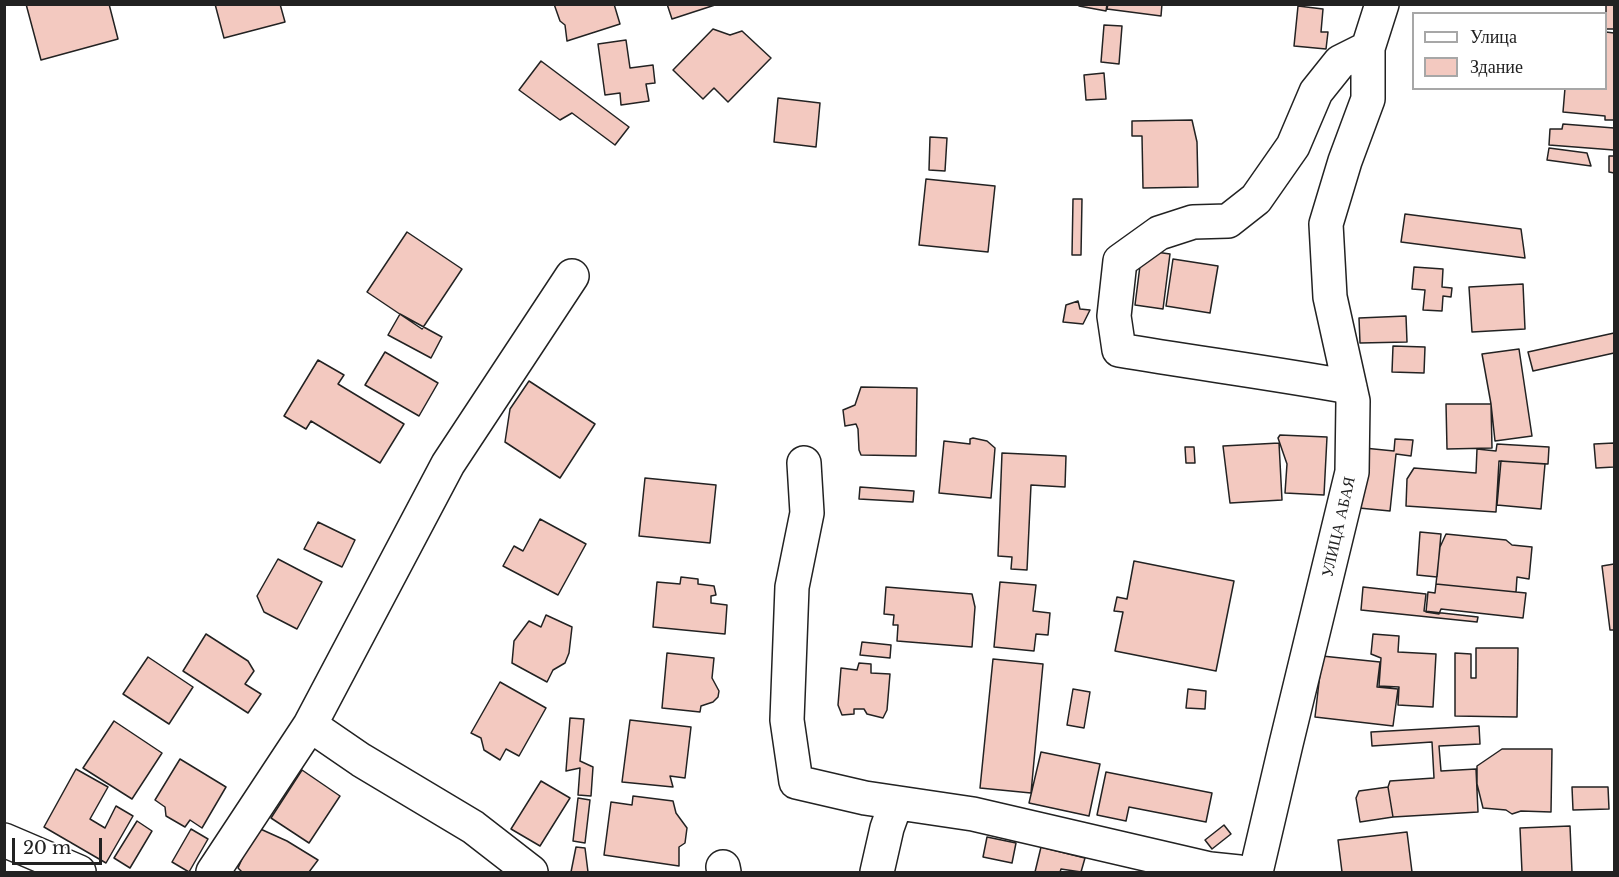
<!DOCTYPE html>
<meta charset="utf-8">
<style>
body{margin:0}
#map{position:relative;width:1619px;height:877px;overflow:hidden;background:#fff;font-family:"Libre Baskerville",serif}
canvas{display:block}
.frame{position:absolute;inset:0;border:6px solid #222;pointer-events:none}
.legend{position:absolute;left:1412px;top:12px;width:195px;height:78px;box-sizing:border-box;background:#fff;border:2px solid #a7a7a7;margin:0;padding:8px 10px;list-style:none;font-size:18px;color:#222}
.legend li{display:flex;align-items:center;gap:12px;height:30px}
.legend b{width:30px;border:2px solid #a7a7a7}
.scale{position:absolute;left:12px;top:838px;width:90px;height:27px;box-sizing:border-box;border:3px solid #222;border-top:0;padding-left:8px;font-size:18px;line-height:21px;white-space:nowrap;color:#222;-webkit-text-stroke:4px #fff;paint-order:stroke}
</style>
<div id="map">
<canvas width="1619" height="877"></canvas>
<div class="frame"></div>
<ul class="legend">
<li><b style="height:8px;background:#fff"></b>Улица</li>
<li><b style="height:16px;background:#f3c9c0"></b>Здание</li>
</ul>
<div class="scale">20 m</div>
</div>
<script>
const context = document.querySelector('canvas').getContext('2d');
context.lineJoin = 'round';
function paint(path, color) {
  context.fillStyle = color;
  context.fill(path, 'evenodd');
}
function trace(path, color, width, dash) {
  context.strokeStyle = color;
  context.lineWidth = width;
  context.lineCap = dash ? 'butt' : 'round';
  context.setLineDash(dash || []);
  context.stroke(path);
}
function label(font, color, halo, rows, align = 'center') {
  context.font = font + ' "Libre Baskerville",serif';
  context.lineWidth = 4.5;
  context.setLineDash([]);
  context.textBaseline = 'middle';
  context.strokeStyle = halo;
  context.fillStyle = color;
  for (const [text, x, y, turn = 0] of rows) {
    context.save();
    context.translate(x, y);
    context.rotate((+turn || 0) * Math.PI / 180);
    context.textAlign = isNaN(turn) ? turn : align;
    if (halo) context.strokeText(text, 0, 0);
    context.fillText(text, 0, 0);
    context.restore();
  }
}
const building = new Path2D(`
 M 26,4 L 109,4 L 118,39 L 41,60 Z
 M 215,4 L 280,4 L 285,22 L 224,38 Z
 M 554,4 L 614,4 L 620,24 L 567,41 L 565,25 L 560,21 Z
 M 667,4 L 718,4 L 672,19 Z
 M 1079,4 L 1107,4 L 1106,11 L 1079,6 Z
 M 1108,4 L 1162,4 L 1161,16 L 1107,9 Z
 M 1614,4 L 1614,29 L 1606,29 L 1606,4 Z
 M 1298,6 L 1323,9 L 1321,32 L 1328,32 L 1326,49 L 1294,46 Z
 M 1104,25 L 1122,26 L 1119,64 L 1101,62 Z
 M 713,29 L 730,35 L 742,31 L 771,58 L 728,102 L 714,88 L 703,99 L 673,70 Z
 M 1606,32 L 1614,33 L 1614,120 L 1605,120 L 1605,116 L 1563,112 L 1565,88 L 1606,88 Z
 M 626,40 L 630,68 L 653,65 L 655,83 L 646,84 L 649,101 L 621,105 L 620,93 L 605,95 L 598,44 Z
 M 541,61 L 629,127 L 615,145 L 572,113 L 560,120 L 519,90 Z
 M 1104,73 L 1106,99 L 1086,100 L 1084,75 Z
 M 778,98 L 820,103 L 816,147 L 774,142 Z
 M 1192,120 L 1197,142 L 1198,187 L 1143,188 L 1142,136 L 1132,136 L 1132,121 Z
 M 1563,124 L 1614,128 L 1614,150 L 1549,145 L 1550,129 L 1562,129 Z
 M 930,137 L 947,138 L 945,171 L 929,170 Z
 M 1549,148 L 1587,153 L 1591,166 L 1547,160 Z
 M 1609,156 L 1614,156 L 1614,173 L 1609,172 Z
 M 926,179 L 995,186 L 988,252 L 919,245 Z
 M 1073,199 L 1082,199 L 1081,255 L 1072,255 Z
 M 1405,214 L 1521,229 L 1525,258 L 1401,242 Z
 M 407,232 L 462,269 L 422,329 L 367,292 Z
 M 1142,250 L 1170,254 L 1163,309 L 1135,305 Z
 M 1173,259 L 1218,266 L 1210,313 L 1166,306 Z
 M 1414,267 L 1443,269 L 1442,287 L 1452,288 L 1451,297 L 1443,296 L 1442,311 L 1423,310 L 1425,290 L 1412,289 Z
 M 1523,284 L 1525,329 L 1472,332 L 1469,287 Z
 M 1078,301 L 1080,309 L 1090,310 L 1083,324 L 1063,322 L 1066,305 Z
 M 400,314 L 442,337 L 431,358 L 388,335 Z
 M 1406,316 L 1407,342 L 1360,343 L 1359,318 Z
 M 1614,333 L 1614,353 L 1533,371 L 1528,352 Z
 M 1393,346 L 1425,347 L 1424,373 L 1392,372 Z
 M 1519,349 L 1532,436 L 1495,441 L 1491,404 L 1482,354 Z
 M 385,352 L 438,383 L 419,416 L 365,385 Z
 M 318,360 L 344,375 L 338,384 L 404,424 L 380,463 L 311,421 L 306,429 L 284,416 Z
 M 529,381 L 595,424 L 560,478 L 505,442 L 510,409 Z
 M 861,387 L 917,388 L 916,456 L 861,455 L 859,450 L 858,429 L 856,424 L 845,426 L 843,410 L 855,405 Z
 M 1446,404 L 1491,404 L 1492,448 L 1447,449 Z
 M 1280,435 L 1327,437 L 1324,495 L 1285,493 L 1287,464 L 1278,438 Z
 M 973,438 L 987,441 L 995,448 L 991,498 L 939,493 L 944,441 L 970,444 L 970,439 Z
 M 1395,439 L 1413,440 L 1411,456 L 1396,454 L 1390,511 L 1359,508 L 1364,448 L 1394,451 Z
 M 1279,443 L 1282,500 L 1230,503 L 1223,446 Z
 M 1614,443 L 1614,467 L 1596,468 L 1594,444 Z
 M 1497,444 L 1549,447 L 1548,464 L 1499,461 L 1496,512 L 1406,506 L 1407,479 L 1414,468 L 1476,473 L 1477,449 L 1496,451 Z
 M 1185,447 L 1194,447 L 1195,463 L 1186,463 Z
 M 1002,453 L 1066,456 L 1065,487 L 1031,485 L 1027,570 L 1011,569 L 1012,557 L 998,556 Z
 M 1501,461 L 1545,464 L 1541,509 L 1497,505 Z
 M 645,478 L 716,485 L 710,543 L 639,536 Z
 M 860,487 L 914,491 L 913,502 L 859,499 Z
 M 540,519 L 586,544 L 558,595 L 503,566 L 514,546 L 523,551 Z
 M 318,522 L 355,540 L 342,567 L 304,549 Z
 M 1420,532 L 1441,534 L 1437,577 L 1417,575 Z
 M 1446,534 L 1506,540 L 1512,545 L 1532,547 L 1529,579 L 1517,577 L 1516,592 L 1436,584 L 1440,547 Z
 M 278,559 L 322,582 L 297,629 L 264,612 L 257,596 Z
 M 1134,561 L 1234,581 L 1216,671 L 1115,651 L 1123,612 L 1114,611 L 1117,597 L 1127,599 Z
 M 1614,564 L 1614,630 L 1610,630 L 1602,566 Z
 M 681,577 L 698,579 L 698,584 L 714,586 L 716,595 L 711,596 L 711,603 L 727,605 L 725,634 L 653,627 L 657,582 L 680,584 Z
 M 1000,582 L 1036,585 L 1033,611 L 1050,613 L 1048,635 L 1036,634 L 1034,651 L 994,647 Z
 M 1436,584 L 1526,593 L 1523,618 L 1441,609 L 1439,614 L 1426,612 L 1428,592 L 1435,593 Z
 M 886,587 L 972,594 L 975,607 L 972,647 L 897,641 L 898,625 L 893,625 L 894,615 L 884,614 Z
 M 1363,587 L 1426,594 L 1424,611 L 1478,617 L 1477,622 L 1361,610 Z
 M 546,615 L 572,627 L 569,653 L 565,663 L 553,670 L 547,682 L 512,663 L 514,641 L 529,621 L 541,627 Z
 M 206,634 L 248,661 L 254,671 L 245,684 L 261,694 L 248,713 L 183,671 Z
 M 1373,634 L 1399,636 L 1398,652 L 1436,654 L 1433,707 L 1398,705 L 1399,687 L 1379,686 L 1381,658 L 1371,654 Z
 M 862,642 L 891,645 L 890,658 L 860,655 Z
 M 1476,648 L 1518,648 L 1517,717 L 1455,716 L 1455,653 L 1471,654 L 1471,678 L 1476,678 Z
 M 667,653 L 714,658 L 712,678 L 719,691 L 718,697 L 713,702 L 701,706 L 700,712 L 662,708 Z
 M 1322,656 L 1380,662 L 1377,687 L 1398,689 L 1393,726 L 1315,717 Z
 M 148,657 L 193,687 L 169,724 L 123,694 Z
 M 993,659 L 1043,664 L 1031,793 L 980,788 Z
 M 859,663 L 871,664 L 871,673 L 890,674 L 887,710 L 883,718 L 867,714 L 864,709 L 854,709 L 854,714 L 842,715 L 838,705 L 841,668 L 857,670 Z
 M 500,682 L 546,708 L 519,756 L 506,749 L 500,760 L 484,750 L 481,738 L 471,733 Z
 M 1073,689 L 1090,692 L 1084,728 L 1067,725 Z
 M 1188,689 L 1206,691 L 1205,709 L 1186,708 Z
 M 570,718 L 584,719 L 580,761 L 593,767 L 591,796 L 578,795 L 580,768 L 566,771 Z
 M 630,720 L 691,727 L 685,778 L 670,776 L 673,787 L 622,782 Z
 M 114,721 L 162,753 L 132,799 L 83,768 Z
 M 1479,726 L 1480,744 L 1439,746 L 1441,771 L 1476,769 L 1478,812 L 1393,817 L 1388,787 L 1390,781 L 1434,778 L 1432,742 L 1372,746 L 1371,732 Z
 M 1502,749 L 1552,749 L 1551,812 L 1521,811 L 1512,814 L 1506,810 L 1483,808 L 1477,784 L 1477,766 Z
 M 1041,752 L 1100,764 L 1089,816 L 1029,803 Z
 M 180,759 L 226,787 L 202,828 L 190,820 L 185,827 L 166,816 L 165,807 L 155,800 Z
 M 76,769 L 108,787 L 90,819 L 105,828 L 116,806 L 133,816 L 106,863 L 44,827 Z
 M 302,770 L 340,796 L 309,843 L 271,818 Z
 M 1106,772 L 1212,793 L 1206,822 L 1129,807 L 1126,821 L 1097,815 Z
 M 541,781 L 570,798 L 540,846 L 511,829 Z
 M 1388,787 L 1393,817 L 1360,822 L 1356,798 L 1359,791 Z
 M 1572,787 L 1608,787 L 1609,809 L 1573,810 Z
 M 633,796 L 673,801 L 676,813 L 687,828 L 685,843 L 679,847 L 679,866 L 604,855 L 611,802 L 632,805 Z
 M 578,798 L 590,800 L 585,843 L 573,841 Z
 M 137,821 L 152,831 L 130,868 L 114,858 Z
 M 1224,825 L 1231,834 L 1212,849 L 1205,840 Z
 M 1570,826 L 1572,872 L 1522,872 L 1520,828 Z
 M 256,827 L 287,841 L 318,860 L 309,872 L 242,872 L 238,868 Z
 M 191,829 L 208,839 L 189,872 L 172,862 Z
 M 1407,832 L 1412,872 L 1342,872 L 1338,840 Z
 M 987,837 L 1016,843 L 1012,863 L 983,857 Z
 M 576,847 L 585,848 L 588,872 L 571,872 Z
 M 1041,847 L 1085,858 L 1081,872 L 1061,869 L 1060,872 L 1035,872 Z`);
const minor = new Path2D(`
 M 1350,387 C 1273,373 1196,363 1119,350 L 1114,316 L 1120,261 L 1159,233 L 1193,222 L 1228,221 L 1256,199 L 1293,146 L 1316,92 L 1340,62 L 1368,48
 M 804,463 L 807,513 L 792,587 L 787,720 L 796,782 L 865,798 L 973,814 L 1210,869 L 1239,872
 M 310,725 L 361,760 L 473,827 L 531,872
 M 4,840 L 79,872
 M 723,867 L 724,872
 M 213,872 L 310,725 L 448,464 L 572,276
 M 877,872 L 887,828 L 896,803
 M 1256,872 L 1286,744 L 1352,472 L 1353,401 L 1330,297 L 1326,224 L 1345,161 L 1368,99 L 1368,48 L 1382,4`);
const streetNames = [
 ["УЛИЦА АБАЯ",1339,527,-77]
];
paint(building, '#f3c9c0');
trace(building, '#222', 1.5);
trace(minor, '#222', 36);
trace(minor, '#fff', 33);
label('16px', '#222', '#fff', streetNames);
</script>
